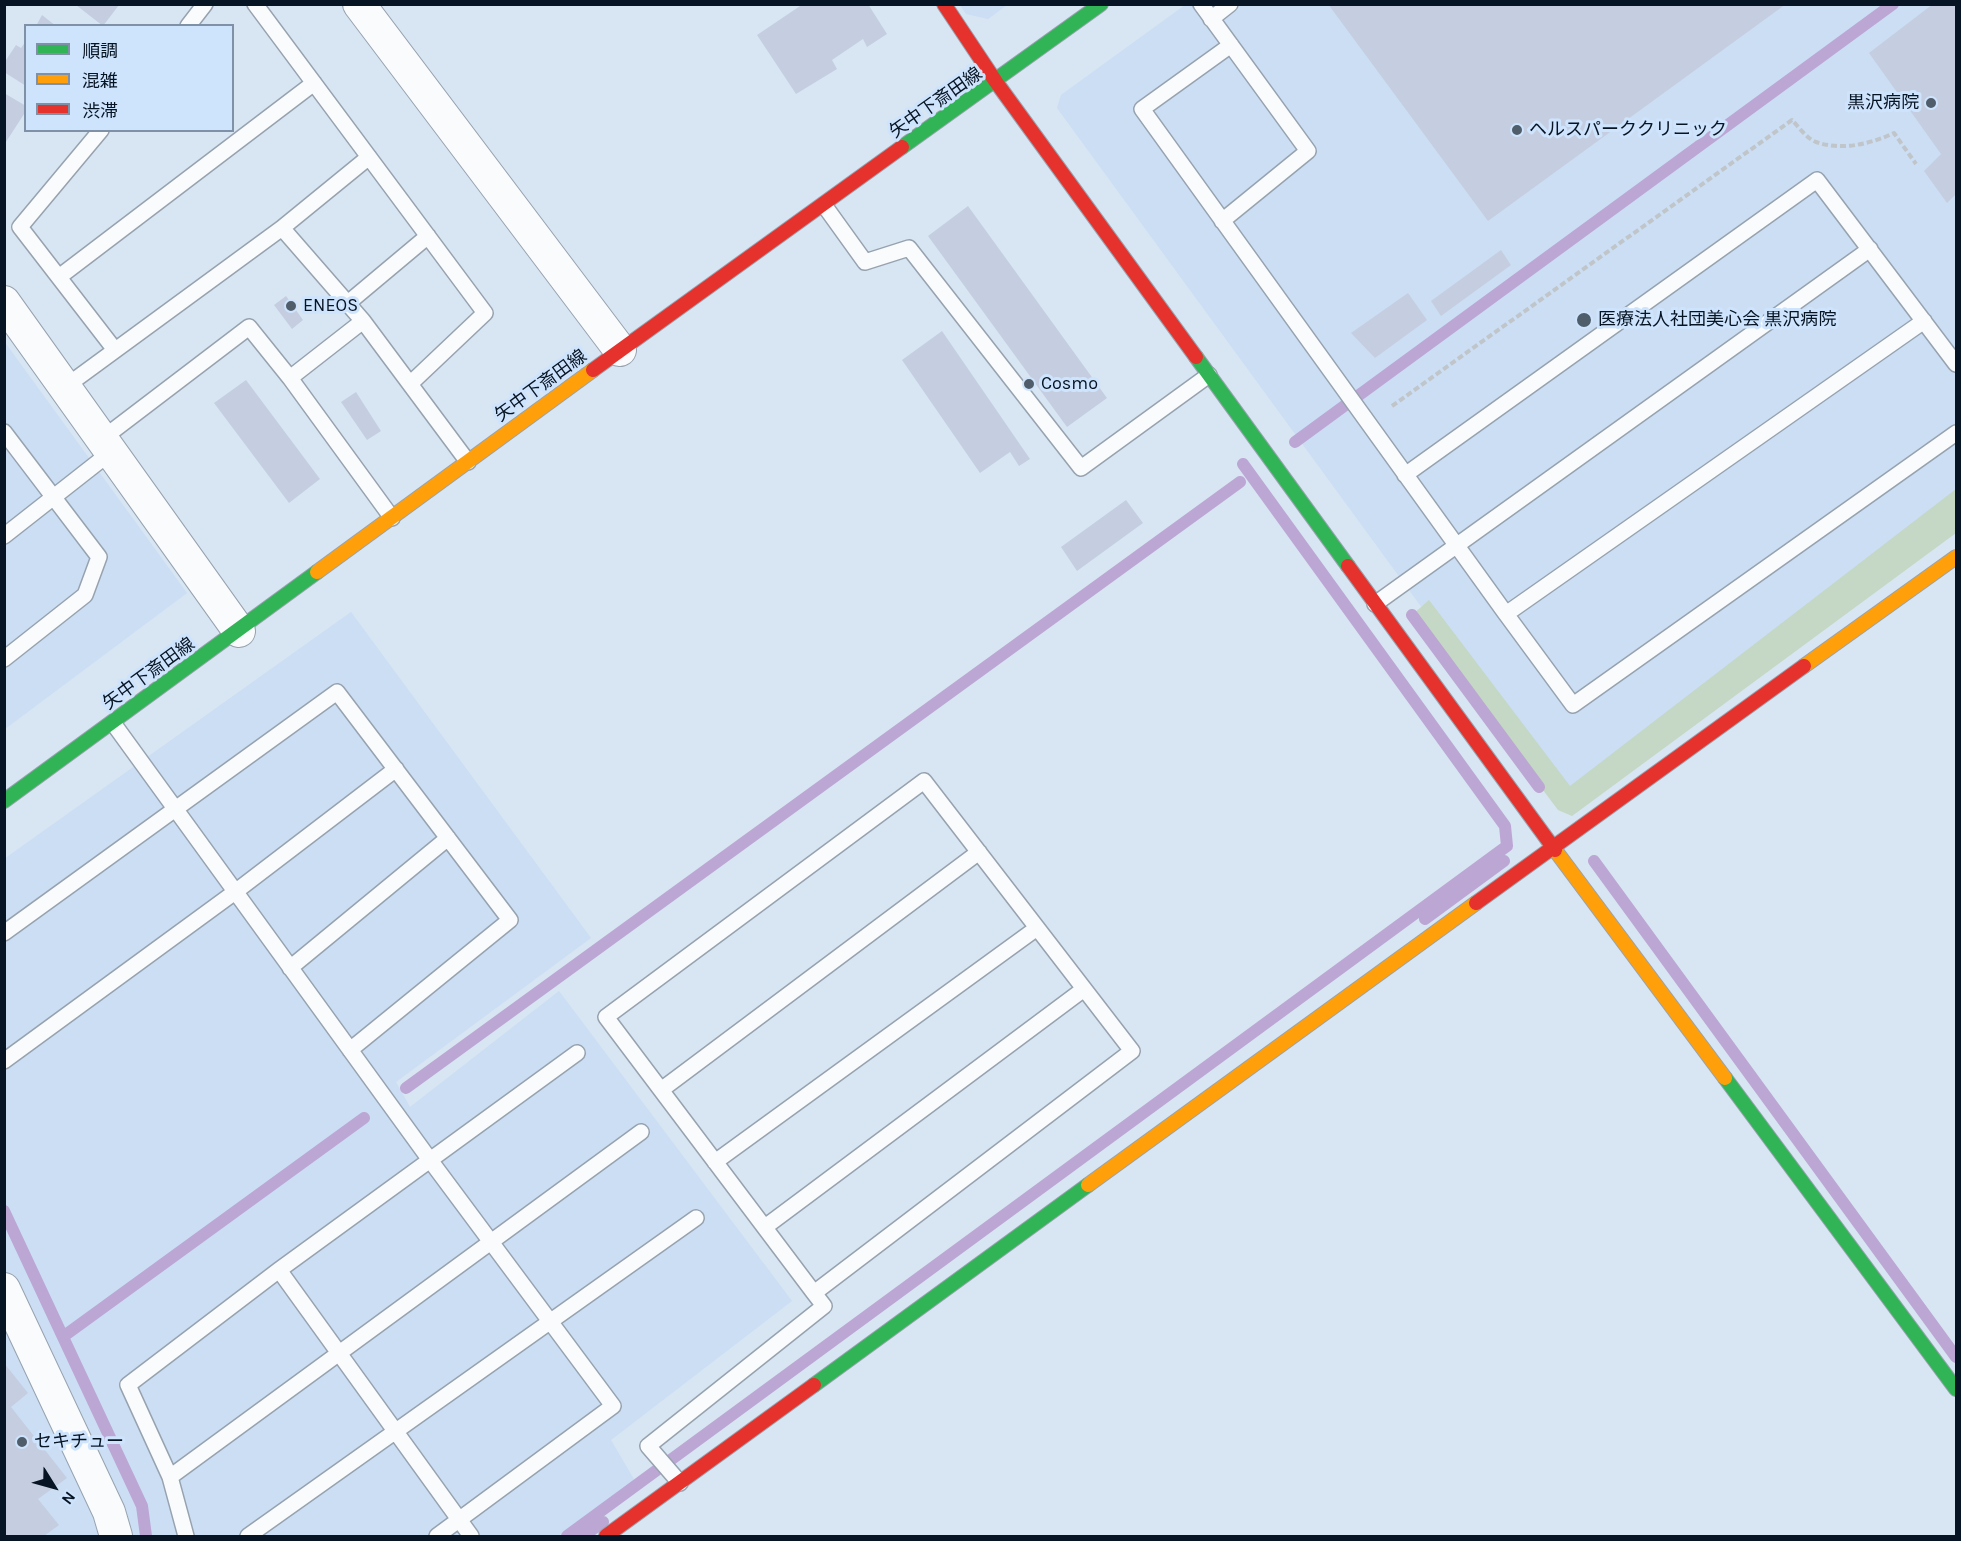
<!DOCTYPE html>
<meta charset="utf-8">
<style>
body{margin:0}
#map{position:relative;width:1961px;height:1541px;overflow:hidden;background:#d8e5f2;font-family:Karla,"Noto Sans JP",sans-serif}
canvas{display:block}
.frame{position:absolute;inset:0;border:6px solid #071423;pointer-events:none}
.legend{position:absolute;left:24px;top:24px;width:210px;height:108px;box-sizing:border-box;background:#cee4fd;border:2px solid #7e91a6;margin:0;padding:8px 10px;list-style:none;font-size:18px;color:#071423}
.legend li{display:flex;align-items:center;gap:12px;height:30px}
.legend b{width:30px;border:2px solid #7e91a6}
.north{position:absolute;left:24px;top:1457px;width:60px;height:60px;-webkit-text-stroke:4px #cee4fd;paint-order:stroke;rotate:127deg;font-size:16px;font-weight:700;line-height:24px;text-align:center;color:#071423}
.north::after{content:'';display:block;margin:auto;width:21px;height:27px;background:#071423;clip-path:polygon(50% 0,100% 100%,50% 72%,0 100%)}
</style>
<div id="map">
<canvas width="1961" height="1541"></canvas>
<div class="frame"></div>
<ul class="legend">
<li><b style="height:8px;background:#30b455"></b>順調</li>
<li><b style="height:8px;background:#ff9f0a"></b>混雑</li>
<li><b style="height:8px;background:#e5322d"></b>渋滞</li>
</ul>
<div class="north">N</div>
</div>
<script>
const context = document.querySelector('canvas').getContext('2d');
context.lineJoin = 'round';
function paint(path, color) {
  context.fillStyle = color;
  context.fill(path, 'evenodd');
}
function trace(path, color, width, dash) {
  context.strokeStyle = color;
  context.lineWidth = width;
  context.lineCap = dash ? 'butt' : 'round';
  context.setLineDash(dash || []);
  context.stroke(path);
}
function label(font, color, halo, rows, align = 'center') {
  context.font = font + ' Karla,"Noto Sans JP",sans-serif';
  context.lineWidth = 6;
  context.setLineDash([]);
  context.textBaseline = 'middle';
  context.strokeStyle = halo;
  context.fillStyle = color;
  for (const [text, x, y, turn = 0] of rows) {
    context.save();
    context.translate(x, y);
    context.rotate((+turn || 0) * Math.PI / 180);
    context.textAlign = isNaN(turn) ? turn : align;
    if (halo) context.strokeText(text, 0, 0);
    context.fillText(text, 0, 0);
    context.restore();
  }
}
const built = new Path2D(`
 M 960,5 L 1007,5 L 988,19 L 966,14 Z
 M 1185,5 L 1956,5 L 1956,533 L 1566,805 L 1057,108 L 1061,95 Z
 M 4,341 L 187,593 L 5,729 L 4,729 Z
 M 351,612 L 591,938 L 396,1082 L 410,1107 L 559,991 L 792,1301 L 611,1440 L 635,1481 L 558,1536 L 5,1536 L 4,859 Z`);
const green = new Path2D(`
 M 1956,489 L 1956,533 L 1572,816 L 1558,810 L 1412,615 L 1429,600 L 1570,786 Z`);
const stream = new Path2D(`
 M 1295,442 L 1893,4
 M 1412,615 L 1539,787
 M 1594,861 L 1956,1357
 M 1425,919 L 1504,861
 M 406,1088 L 1240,482
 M 4,1211 L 142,1506 L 146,1536
 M 64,1336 L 364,1118
 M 567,1536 L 1507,846 L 1505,826 L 1243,464
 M 583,1536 L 603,1522`);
const building = new Path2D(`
 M 803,4 L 868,4 L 887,34 L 867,47 L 863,39 L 832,60 L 837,69 L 796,94 L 757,35 Z
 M 1328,4 L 1786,4 L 1488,221 Z
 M 1933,4 L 1956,4 L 1956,194 L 1947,203 L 1924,171 L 1941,154 L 1869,53 Z
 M 76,5 L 119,5 L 103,26 Z
 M 42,15 L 56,26 L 36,26 Z
 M 26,41 L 26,86 L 4,72 L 4,63 L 16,45 L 21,48 Z
 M 4,93 L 26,106 L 26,111 L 4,145 Z
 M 968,206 L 1107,398 L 1067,427 L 928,236 Z
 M 1501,250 L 1511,265 L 1441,316 L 1431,301 Z
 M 1408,293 L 1427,320 L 1375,358 L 1351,333 Z
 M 286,296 L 303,320 L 292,329 L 274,305 Z
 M 942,331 L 1030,459 L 1019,466 L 1010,452 L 980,473 L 902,360 Z
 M 246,380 L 320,479 L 289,503 L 214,403 Z
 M 356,392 L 381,431 L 367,440 L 341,402 Z
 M 1126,500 L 1143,523 L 1077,571 L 1061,547 Z
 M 4,1363 L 28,1393 L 11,1407 L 67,1478 L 38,1499 L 59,1525 L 44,1536 L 4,1536 Z`);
const path = new Path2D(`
 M 1392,406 L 1792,120 C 1798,126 1807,139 1816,142 C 1842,151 1870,144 1894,133 L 1916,164`);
const lane = new Path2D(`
 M 255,4 L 485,313 L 410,384
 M 1201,4 L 1308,151 L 1222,221
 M 1211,19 L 1230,4
 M 188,26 L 205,4
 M 1231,45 L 1142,109 L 1506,614
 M 101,130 L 20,227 L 115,350
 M 824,205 L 865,262 L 909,248 L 1081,468 L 1209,375
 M 282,228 L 369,157
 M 59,277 L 314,83
 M 348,303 L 428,236
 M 1924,321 L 1506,614 L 1573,705 L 1956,433
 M 290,378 L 363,321 L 468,462
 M 65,387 L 282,228 L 363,321
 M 4,432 L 99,557 L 85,595 L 4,659
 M 102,439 L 249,327 L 290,378 L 392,518
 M 1405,475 L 1817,180 L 1956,364
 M 4,536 L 111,452
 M 1375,604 L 1870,249
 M 113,723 L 430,1160 L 613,1406 L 437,1536
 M 4,933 L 337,692 L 510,920 L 350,1050
 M 290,968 L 448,838
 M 4,1061 L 235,892 L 396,769
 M 661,1090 L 979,852
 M 715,1162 L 1037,928
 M 765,1227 L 1084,989
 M 279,1270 L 471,1536
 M 170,1477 L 641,1132
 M 680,1483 L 648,1446 L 824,1306 L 814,1293 L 606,1017 L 924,781 L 1132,1051 L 814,1293
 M 186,1536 L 170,1477 L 128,1385 L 279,1270 L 577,1053
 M 248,1536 L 696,1218`);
const street = new Path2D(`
 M 359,4 L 620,350
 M 4,302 L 239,631
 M 4,1289 L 109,1512 L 116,1536`);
const fast = new Path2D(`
 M 902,147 L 1101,4
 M 1196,357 L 1348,566
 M 4,801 L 317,572
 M 1725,1078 L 1956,1389
 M 814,1385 L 1088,1185`);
const slow = new Path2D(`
 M 317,572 L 593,370
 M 1804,666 L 1956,557
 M 1555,850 L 1725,1078
 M 1088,1185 L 1476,903`);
const jam = new Path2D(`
 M 944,4 L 996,82 L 1196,357
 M 593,370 L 902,147
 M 1348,566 L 1555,850
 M 1476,903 L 1804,666
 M 606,1536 L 814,1385`);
const markers = [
 [1931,103,6,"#505d6b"],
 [1517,130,6,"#505d6b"],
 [291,306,6,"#505d6b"],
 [1584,320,8,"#505d6b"],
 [1029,384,6,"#505d6b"],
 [22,1442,6,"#505d6b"]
];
const streetNames = [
 ["矢中下斎田線",936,103,-35],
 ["矢中下斎田線",541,386,-36],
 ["矢中下斎田線",149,674,-36]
];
const poiNames = [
 ["黒沢病院",1919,103,"right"],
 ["ヘルスパーククリニック",1529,130],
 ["ENEOS",303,306],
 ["医療法人社団美心会 黒沢病院",1598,320],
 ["Cosmo",1041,384],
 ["セキチュー",34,1442]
];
paint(built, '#cbdef4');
paint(green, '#c4d8c5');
trace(stream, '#bca6d4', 12);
paint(building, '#c5cee1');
trace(lane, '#97a2af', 18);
trace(street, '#97a2af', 34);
trace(fast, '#97a2af', 16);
trace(slow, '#97a2af', 16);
trace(jam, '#97a2af', 16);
trace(path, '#c0c5ca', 4, [6, 3]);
trace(lane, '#f9fbfd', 15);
trace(street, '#f9fbfd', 32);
trace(fast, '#30b455', 14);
trace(slow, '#ff9f0a', 14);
trace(jam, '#e5322d', 14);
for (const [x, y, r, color] of markers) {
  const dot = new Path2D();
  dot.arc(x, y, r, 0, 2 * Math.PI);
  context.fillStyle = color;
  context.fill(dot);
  trace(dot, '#cee4fd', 2);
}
label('18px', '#071423', '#cee4fd', streetNames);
label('18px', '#071423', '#cee4fd', poiNames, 'left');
</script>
